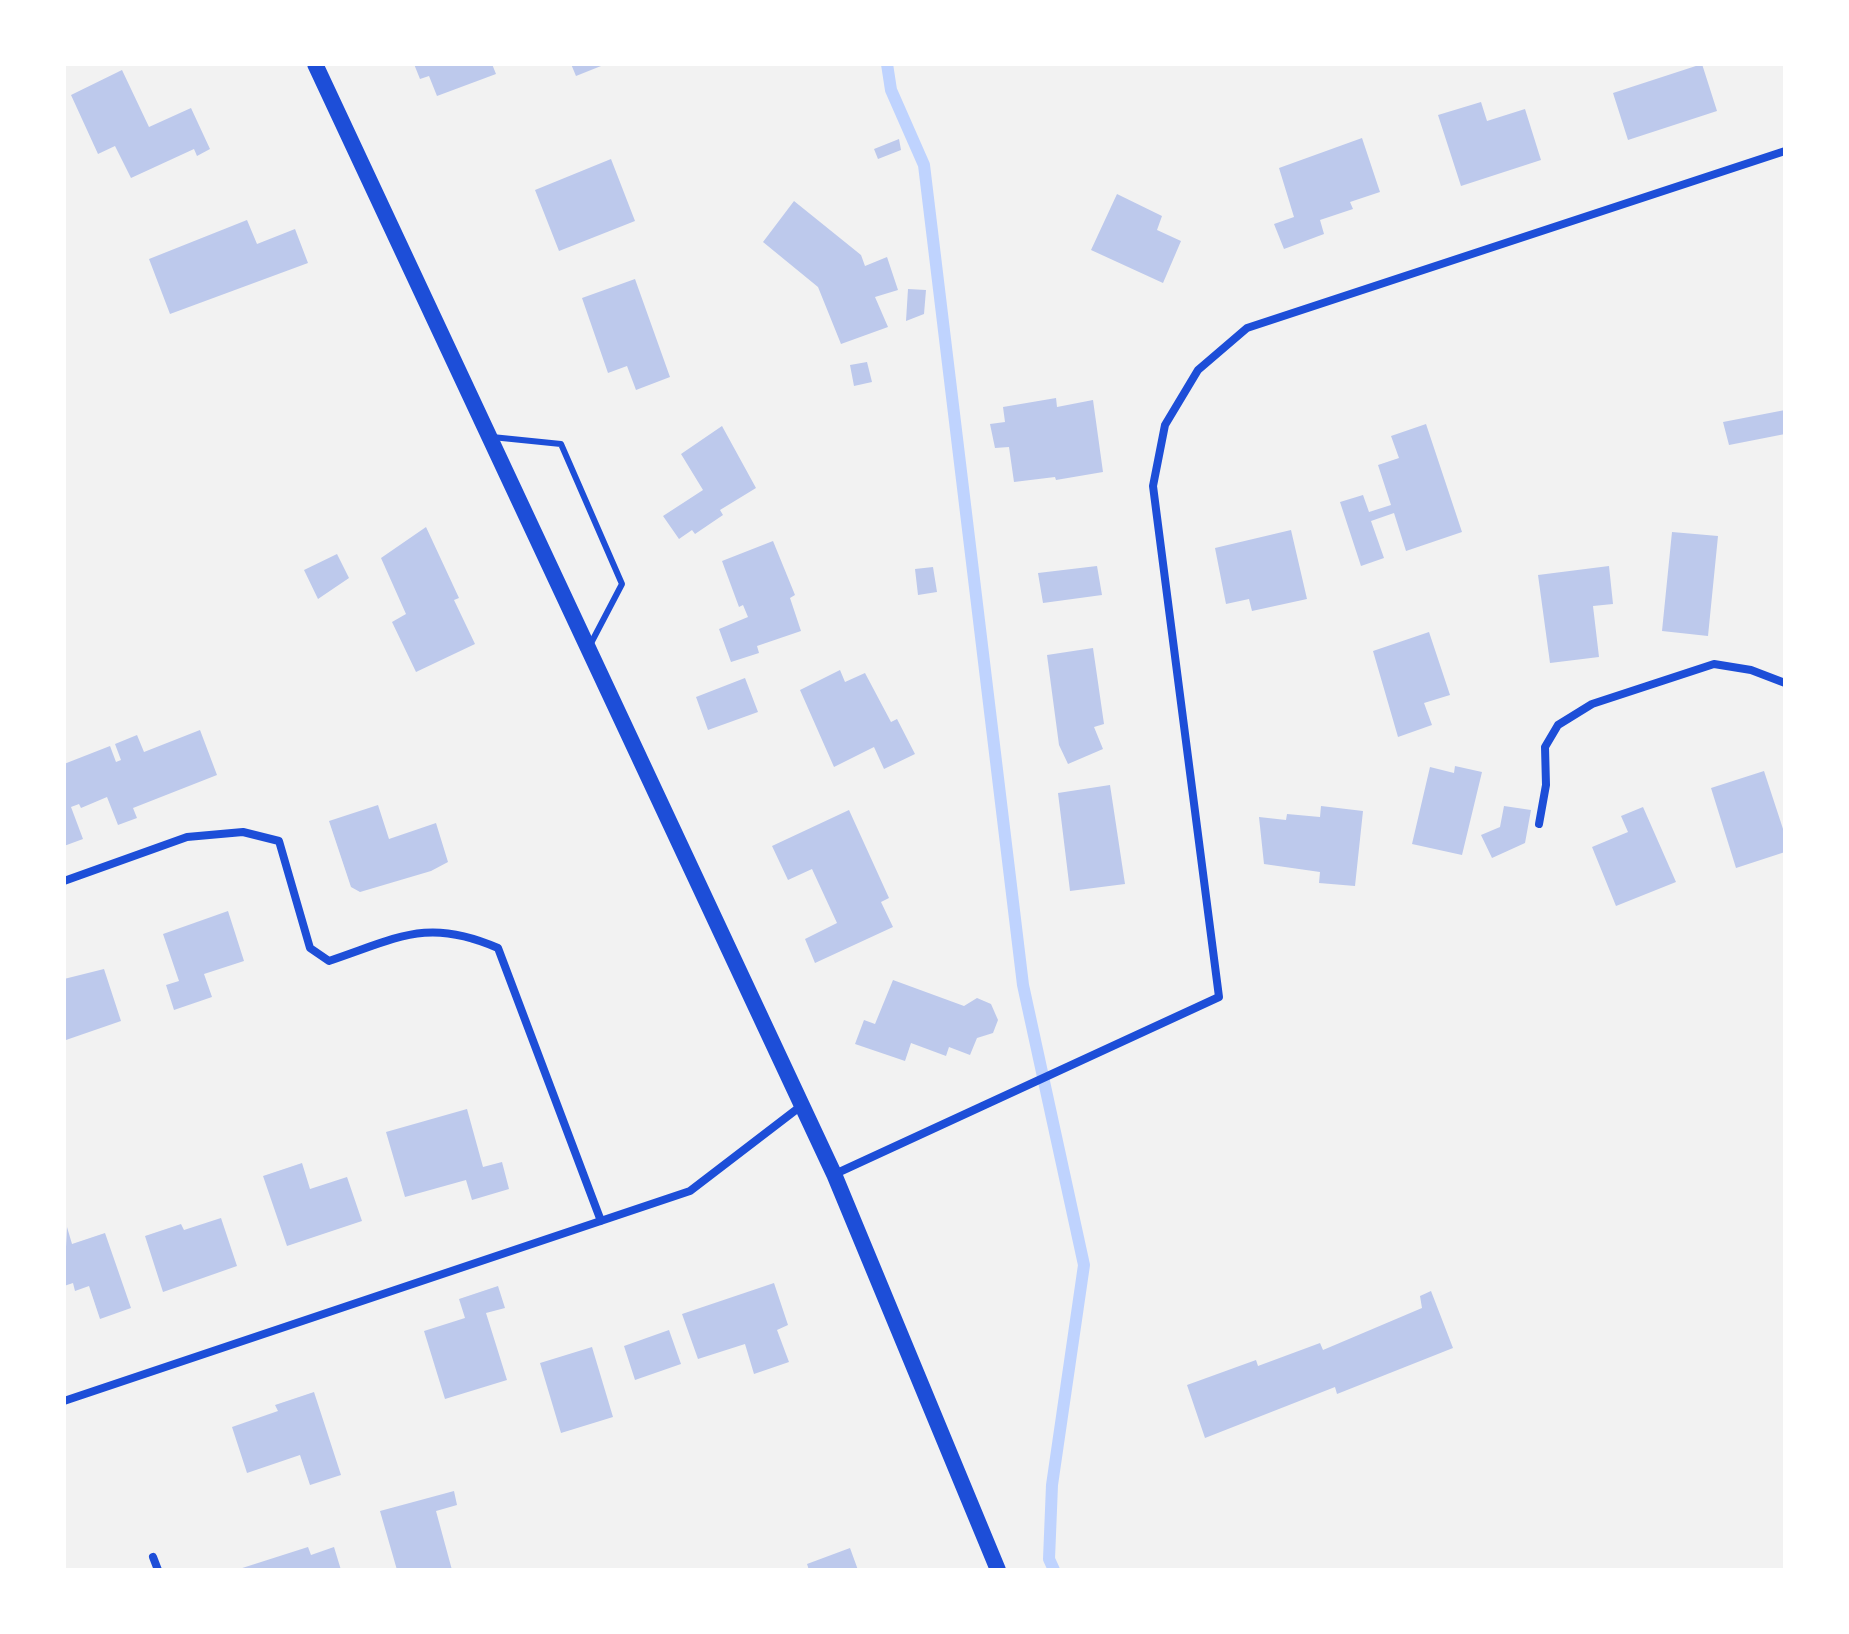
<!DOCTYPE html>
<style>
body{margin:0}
#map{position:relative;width:1849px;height:1634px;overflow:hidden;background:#f2f2f2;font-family:Cabin,sans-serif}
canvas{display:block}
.frame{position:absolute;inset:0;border:66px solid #fff;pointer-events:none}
</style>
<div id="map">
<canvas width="1849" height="1634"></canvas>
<div class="frame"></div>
</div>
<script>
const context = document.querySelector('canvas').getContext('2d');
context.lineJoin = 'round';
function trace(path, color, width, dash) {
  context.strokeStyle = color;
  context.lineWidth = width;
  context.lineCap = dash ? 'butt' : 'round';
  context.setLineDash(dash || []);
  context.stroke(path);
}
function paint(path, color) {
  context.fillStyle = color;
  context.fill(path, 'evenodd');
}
const stream = new Path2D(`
 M 887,64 L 891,90 L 924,165 L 1023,985 L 1084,1265 L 1052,1485 L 1049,1559 L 1054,1570`);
const building = new Path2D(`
 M 414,64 L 492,64 L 496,74 L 437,96 L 429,76 L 420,79 Z
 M 571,64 L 606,64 L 576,76 Z
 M 1702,64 L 1717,111 L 1628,140 L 1613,93 Z
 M 122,70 L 149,127 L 191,108 L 210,149 L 197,156 L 194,149 L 131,178 L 115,146 L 98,154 L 71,95 Z
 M 1481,102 L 1487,121 L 1525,109 L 1541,160 L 1461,186 L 1438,115 Z
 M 1362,138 L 1380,192 L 1350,202 L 1353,209 L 1320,220 L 1324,234 L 1284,249 L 1274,224 L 1294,217 L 1279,168 Z
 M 899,139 L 901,150 L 878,159 L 874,149 Z
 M 611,159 L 635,221 L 559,251 L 535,190 Z
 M 1117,194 L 1162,216 L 1157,230 L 1181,241 L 1163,283 L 1091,250 Z
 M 794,201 L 861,255 L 865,266 L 887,257 L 898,290 L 875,297 L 888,327 L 841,344 L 818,287 L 763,242 Z
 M 247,220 L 257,244 L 295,229 L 308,263 L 170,314 L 149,259 Z
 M 635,279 L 670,377 L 636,390 L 627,366 L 608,373 L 582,298 Z
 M 908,289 L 926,290 L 924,314 L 906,321 Z
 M 867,362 L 872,382 L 854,386 L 850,365 Z
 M 1056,398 L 1057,407 L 1093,400 L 1103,472 L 1056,480 L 1055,477 L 1014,482 L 1009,447 L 995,448 L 990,424 L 1005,422 L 1003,407 Z
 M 1785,410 L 1785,434 L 1729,445 L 1723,422 Z
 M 1426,424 L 1462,532 L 1406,551 L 1394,513 L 1371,521 L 1384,558 L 1361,566 L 1340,502 L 1363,495 L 1369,512 L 1391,505 L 1378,465 L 1399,458 L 1391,436 Z
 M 722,426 L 756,488 L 720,510 L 723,515 L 695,534 L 692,530 L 679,539 L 663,516 L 703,490 L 681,454 Z
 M 426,527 L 459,598 L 454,600 L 475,644 L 416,672 L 392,622 L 406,614 L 381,558 Z
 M 1291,530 L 1307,599 L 1252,611 L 1249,599 L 1226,604 L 1215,548 Z
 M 1672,532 L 1718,536 L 1708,636 L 1662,631 Z
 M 773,541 L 795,595 L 790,598 L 801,631 L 757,646 L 759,653 L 731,662 L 719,629 L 748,617 L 743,605 L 739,607 L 722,561 Z
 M 337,554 L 349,578 L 318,599 L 304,570 Z
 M 1097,566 L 1102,595 L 1043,603 L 1038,573 Z
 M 1609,566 L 1613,604 L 1593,606 L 1599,657 L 1550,663 L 1538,575 Z
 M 933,567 L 937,592 L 918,595 L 915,569 Z
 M 1429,632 L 1450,695 L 1424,703 L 1432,725 L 1398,737 L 1373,651 Z
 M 1093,648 L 1104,724 L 1094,727 L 1103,749 L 1068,764 L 1059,745 L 1047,655 Z
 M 840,670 L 845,682 L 865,673 L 891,722 L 897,719 L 915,754 L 884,769 L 874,747 L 834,767 L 800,690 Z
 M 745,678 L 758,712 L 708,730 L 696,697 Z
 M 200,730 L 217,775 L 133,808 L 137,818 L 118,825 L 107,797 L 81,808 L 79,804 L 71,807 L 83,839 L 64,846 L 64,764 L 110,746 L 116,762 L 121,760 L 115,744 L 137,735 L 144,752 Z
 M 1455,766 L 1482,772 L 1462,855 L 1412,844 L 1430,767 L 1454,773 Z
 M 1764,771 L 1785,835 L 1785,852 L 1736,868 L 1711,788 Z
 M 1110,785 L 1125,884 L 1070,891 L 1058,793 Z
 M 378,805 L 389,839 L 436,823 L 448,862 L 431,871 L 360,892 L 351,887 L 329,821 Z
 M 1321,806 L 1363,811 L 1355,886 L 1319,883 L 1320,872 L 1264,864 L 1259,817 L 1286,820 L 1287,814 L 1320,817 Z
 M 1504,806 L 1531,810 L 1525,843 L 1492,858 L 1481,835 L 1500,827 Z
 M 1643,807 L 1676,882 L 1616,906 L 1592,847 L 1628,832 L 1621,816 Z
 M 849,810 L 889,898 L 881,902 L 893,927 L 815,963 L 805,939 L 837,923 L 812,869 L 788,880 L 772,846 Z
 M 228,911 L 244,961 L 204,974 L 212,997 L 174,1010 L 166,985 L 179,981 L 163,934 Z
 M 104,969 L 121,1021 L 66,1040 L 64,979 Z
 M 893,980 L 964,1006 L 977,998 L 991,1004 L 998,1020 L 993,1033 L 977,1038 L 970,1055 L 949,1047 L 946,1056 L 911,1043 L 905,1061 L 855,1044 L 864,1020 L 875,1024 Z
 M 467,1109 L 483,1167 L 502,1162 L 509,1189 L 472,1200 L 466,1180 L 405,1197 L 386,1132 Z
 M 302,1163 L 310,1189 L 347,1177 L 362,1221 L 287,1246 L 263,1176 Z
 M 221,1218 L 237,1266 L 163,1292 L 145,1236 L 181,1224 L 184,1230 Z
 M 67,1227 L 72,1244 L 105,1233 L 131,1308 L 100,1319 L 89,1286 L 75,1291 L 73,1283 L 64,1286 Z
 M 774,1283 L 788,1325 L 777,1330 L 789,1362 L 754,1374 L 745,1344 L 698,1359 L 682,1314 Z
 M 498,1286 L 505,1308 L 486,1313 L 507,1380 L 445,1399 L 424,1331 L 465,1318 L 459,1299 Z
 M 1431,1291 L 1453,1348 L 1337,1394 L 1335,1387 L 1205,1438 L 1187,1385 L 1256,1360 L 1258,1366 L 1320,1343 L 1323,1350 L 1422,1308 L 1420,1296 Z
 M 669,1330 L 681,1364 L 635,1380 L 624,1346 Z
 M 592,1347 L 613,1417 L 561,1433 L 540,1363 Z
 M 314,1392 L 341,1475 L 310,1485 L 300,1455 L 247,1473 L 232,1427 L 278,1411 L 275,1405 Z
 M 454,1491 L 457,1505 L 436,1511 L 452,1570 L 397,1570 L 380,1511 Z
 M 308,1547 L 311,1555 L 334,1547 L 341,1570 L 236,1570 Z
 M 850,1548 L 858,1570 L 809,1570 L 807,1564 Z`);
const service = new Path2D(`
 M 492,437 L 561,444 L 622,584 L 589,647`);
const minor = new Path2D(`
 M 1539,824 L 1546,785 L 1545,747 L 1558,725 L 1592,704 L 1714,664 L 1751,670 L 1785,683
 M 64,881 L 187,837 L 243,832 L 279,841 L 310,948 L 329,961 C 398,938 427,917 498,948 L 601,1221
 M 835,1174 L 1219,997 L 1153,486 L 1165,425 L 1198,370 L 1247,328 L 1785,151
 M 64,1401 L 690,1191 L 801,1106
 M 153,1557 L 158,1570`);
const secondary = new Path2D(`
 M 315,64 L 834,1174 L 998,1570`);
trace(stream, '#bfd3fe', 12);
paint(building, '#bdc9ec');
trace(service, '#1d4ed8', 6);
trace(minor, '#1d4ed8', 8);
trace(secondary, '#1d4ed8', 16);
</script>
